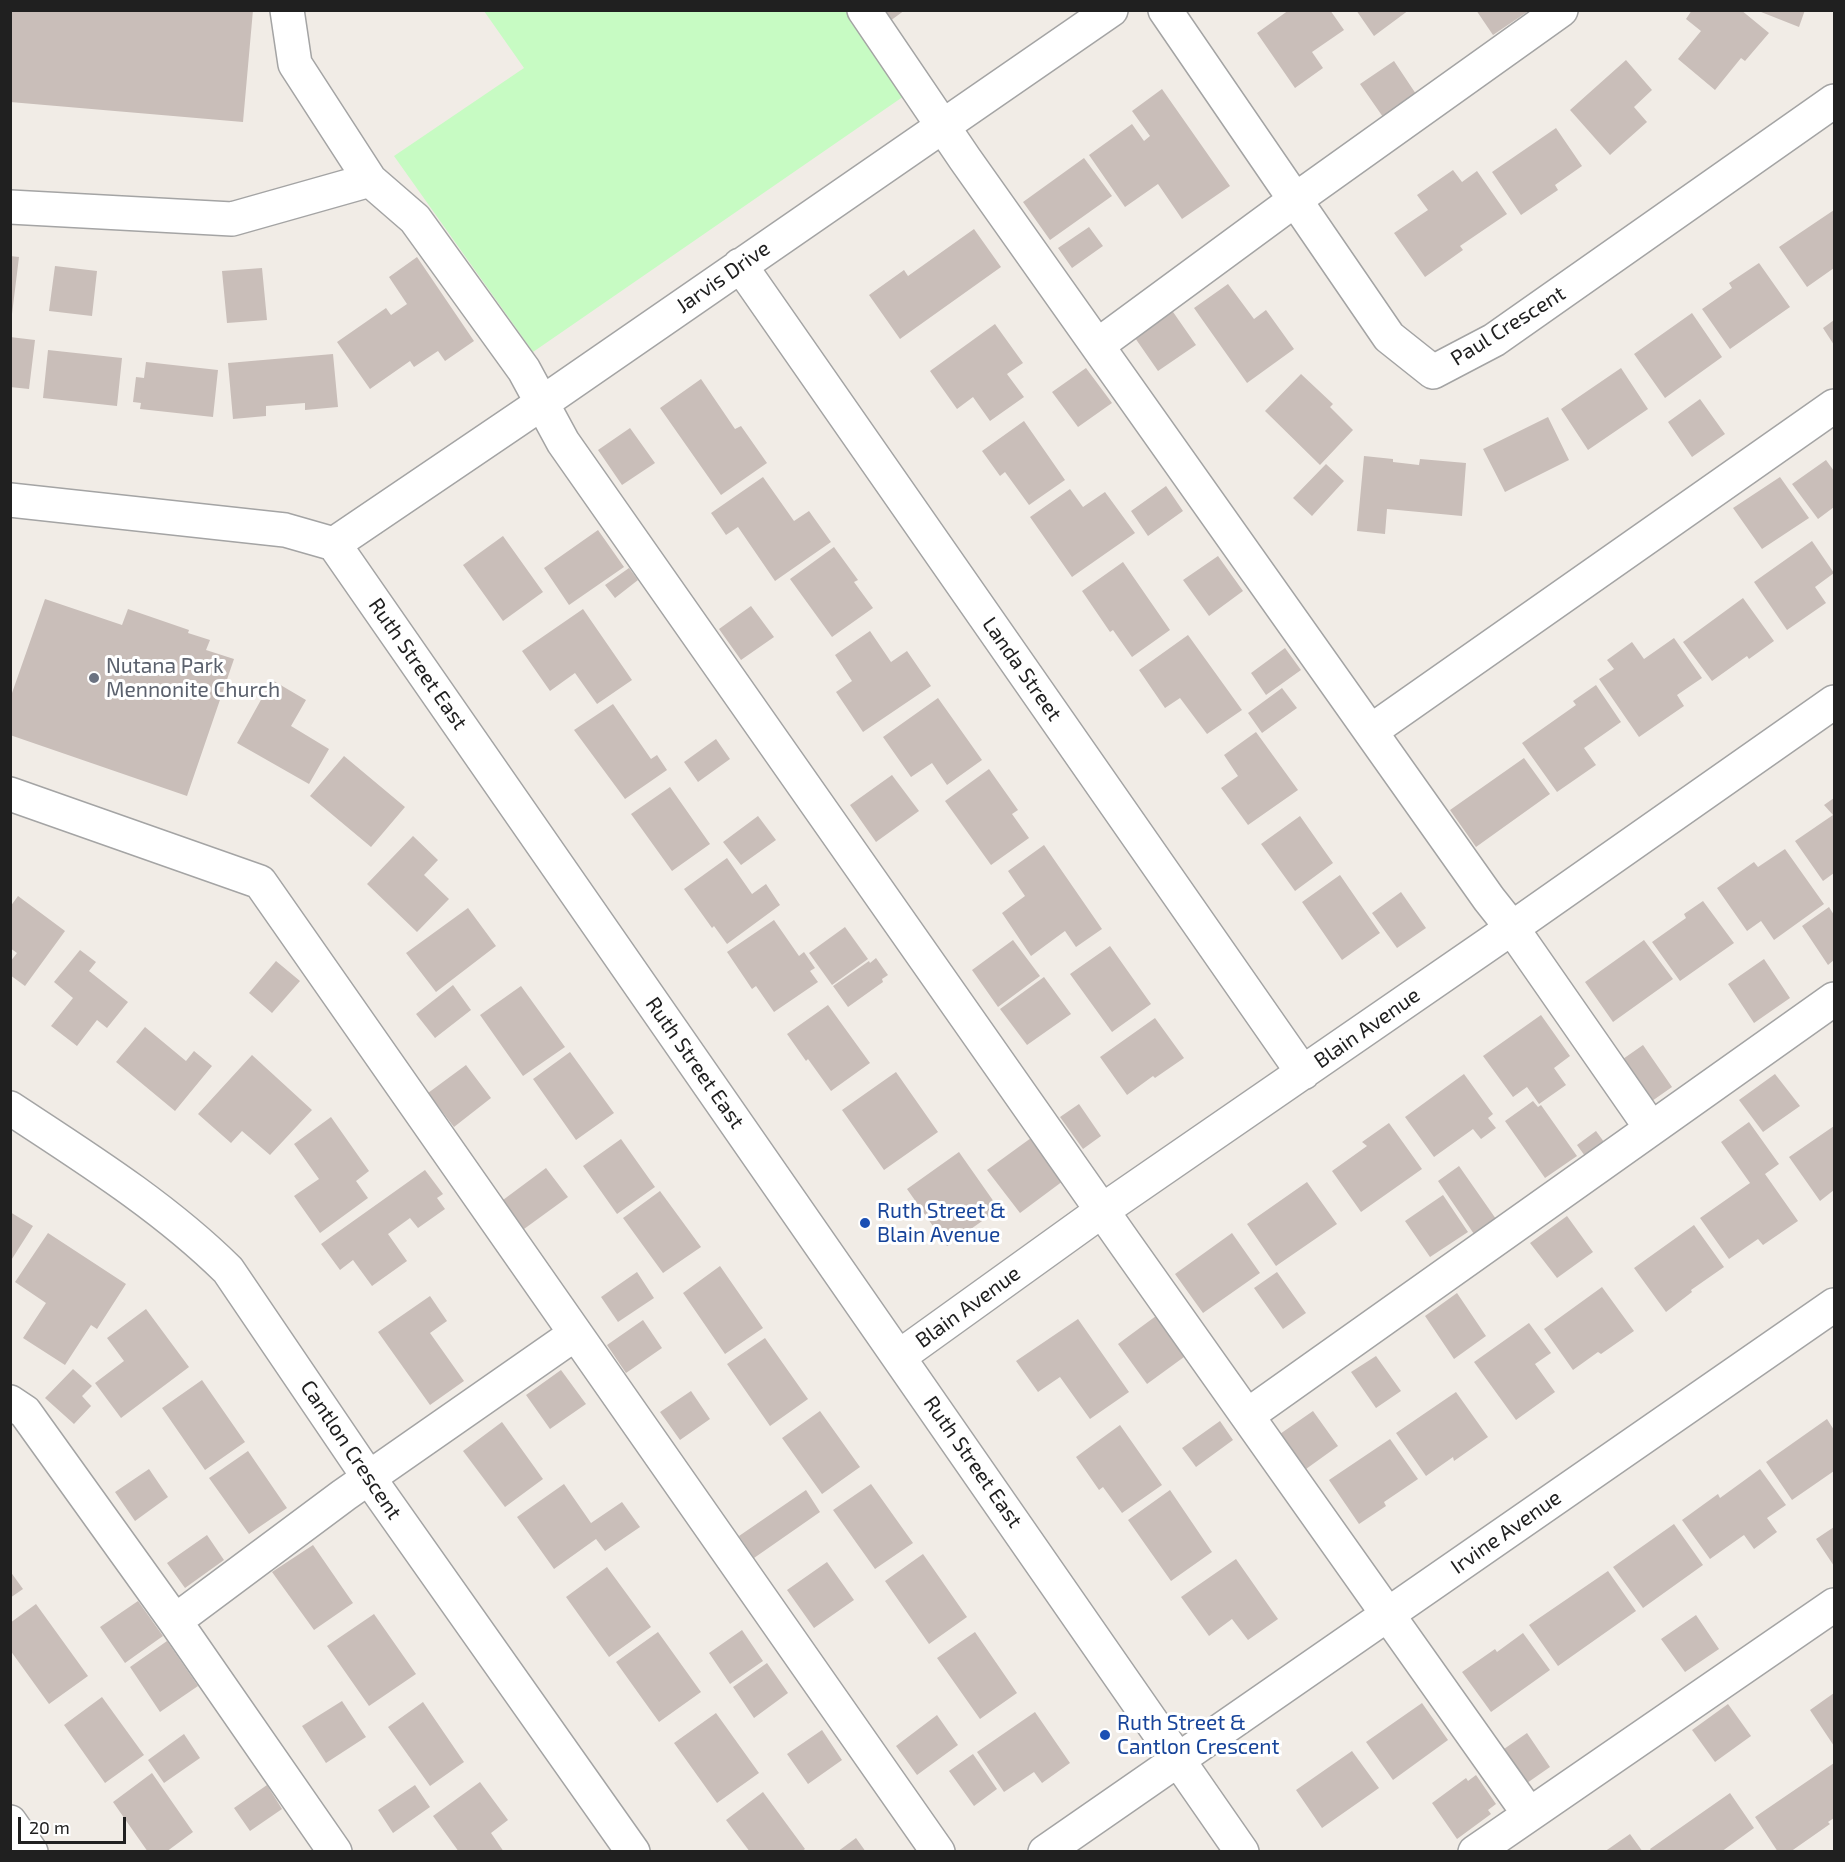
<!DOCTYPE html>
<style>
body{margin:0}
#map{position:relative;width:1845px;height:1862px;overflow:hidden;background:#f1ece6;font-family:"Exo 2",sans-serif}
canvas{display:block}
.frame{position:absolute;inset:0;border:12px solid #202020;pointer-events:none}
.scale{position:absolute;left:18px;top:1817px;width:108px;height:27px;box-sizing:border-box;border:3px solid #202020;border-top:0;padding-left:8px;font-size:18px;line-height:21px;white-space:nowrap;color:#202020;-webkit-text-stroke:4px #fff;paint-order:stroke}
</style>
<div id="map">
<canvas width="1845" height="1862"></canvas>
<div class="frame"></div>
<div class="scale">20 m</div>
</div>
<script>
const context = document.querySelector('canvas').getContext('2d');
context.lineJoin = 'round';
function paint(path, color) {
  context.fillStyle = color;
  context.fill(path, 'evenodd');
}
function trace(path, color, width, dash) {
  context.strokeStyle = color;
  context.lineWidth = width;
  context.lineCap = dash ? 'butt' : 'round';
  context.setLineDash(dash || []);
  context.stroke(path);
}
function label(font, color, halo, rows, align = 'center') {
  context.font = font + ' "Exo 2",sans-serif';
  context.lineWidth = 6;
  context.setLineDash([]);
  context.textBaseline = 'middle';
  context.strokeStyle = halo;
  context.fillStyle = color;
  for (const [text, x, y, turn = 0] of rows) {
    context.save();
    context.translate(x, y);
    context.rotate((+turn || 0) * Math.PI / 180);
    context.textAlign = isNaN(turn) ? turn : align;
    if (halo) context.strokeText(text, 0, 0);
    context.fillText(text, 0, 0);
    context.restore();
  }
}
const park = new Path2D(`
 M 484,11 L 850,11 L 907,94 L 533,352 L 394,156 L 524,68 Z`);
const building = new Path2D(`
 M 10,10 L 253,10 L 243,122 L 10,102 Z
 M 883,10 L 905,10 L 890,21 Z
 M 1289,10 L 1330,10 L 1344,30 L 1312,52 L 1323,68 L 1295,88 L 1257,33 Z
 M 1356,10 L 1409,10 L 1374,36 Z
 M 1476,10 L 1526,10 L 1527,12 L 1493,35 Z
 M 1692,10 L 1741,10 L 1769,33 L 1745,61 L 1741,58 L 1715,90 L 1678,59 L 1701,31 L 1686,19 Z
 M 1756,10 L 1805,10 L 1799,27 Z
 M 1626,60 L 1652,90 L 1634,107 L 1647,122 L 1610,155 L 1570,110 Z
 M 1394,61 L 1416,94 L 1383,117 L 1360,84 Z
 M 1162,89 L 1230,186 L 1182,219 L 1158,184 L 1125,207 L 1089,155 L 1132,124 L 1144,141 L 1150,136 L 1132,111 Z
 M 1556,128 L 1582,166 L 1555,185 L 1558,190 L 1521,215 L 1492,172 Z
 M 1084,158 L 1112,196 L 1050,240 L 1023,202 Z
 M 1453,170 L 1462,182 L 1477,171 L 1507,214 L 1460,246 L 1463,250 L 1425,277 L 1394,233 L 1428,210 L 1417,195 Z
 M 1834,210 L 1834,268 L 1807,287 L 1779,247 Z
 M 1089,227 L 1103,246 L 1072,268 L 1058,248 Z
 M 974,229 L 1001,267 L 900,339 L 869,295 L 904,270 L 908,276 Z
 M 10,256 L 19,257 L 12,314 L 10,314 Z
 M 417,257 L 474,341 L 445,361 L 438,351 L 414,367 L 410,361 L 370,389 L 337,342 L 386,308 L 391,315 L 407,304 L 389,277 Z
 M 1759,263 L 1790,307 L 1730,349 L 1702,309 L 1732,288 L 1729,283 Z
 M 55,266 L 97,271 L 92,316 L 49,311 Z
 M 262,268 L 267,320 L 227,323 L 222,271 Z
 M 1228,284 L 1254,319 L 1266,310 L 1294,349 L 1247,383 L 1194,308 Z
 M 1171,309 L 1196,345 L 1158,371 L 1133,335 Z
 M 1692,313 L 1722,357 L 1665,398 L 1634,354 Z
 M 1834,320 L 1834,345 L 1823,328 Z
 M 995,324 L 1023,363 L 1007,374 L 1024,397 L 990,421 L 973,397 L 957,409 L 930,371 Z
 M 10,337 L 35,340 L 29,389 L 10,387 Z
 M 48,350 L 122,358 L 117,406 L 43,398 Z
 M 333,354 L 338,407 L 305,410 L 305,403 L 266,406 L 266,416 L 233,419 L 228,363 Z
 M 146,362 L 218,370 L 213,417 L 140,409 L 141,403 L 133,402 L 136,377 L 144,378 Z
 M 1086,368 L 1112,403 L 1078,427 L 1052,392 Z
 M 1621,368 L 1648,409 L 1588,450 L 1561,409 Z
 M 1301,374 L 1333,404 L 1330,407 L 1353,430 L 1320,465 L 1265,411 Z
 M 701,379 L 735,429 L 741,426 L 767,463 L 721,495 L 660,408 Z
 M 1700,399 L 1725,434 L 1692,457 L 1668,422 Z
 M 1548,417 L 1569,460 L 1505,492 L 1483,449 Z
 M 1024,421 L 1065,480 L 1029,505 L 1005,472 L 1000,476 L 982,451 Z
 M 630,428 L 655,463 L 622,485 L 598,450 Z
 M 1364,456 L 1393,459 L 1393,462 L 1419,465 L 1420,459 L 1466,463 L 1462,516 L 1387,509 L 1385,534 L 1357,531 Z
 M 1826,460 L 1834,471 L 1834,507 L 1818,519 L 1792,484 Z
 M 1326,464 L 1344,481 L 1312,516 L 1293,498 Z
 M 763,477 L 794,521 L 809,511 L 831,542 L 775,581 L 738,527 L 726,535 L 711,513 Z
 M 1780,477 L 1809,518 L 1762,549 L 1733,508 Z
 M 1166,486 L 1183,511 L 1148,536 L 1131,511 Z
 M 1070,489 L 1083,507 L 1105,492 L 1135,533 L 1072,577 L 1030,517 Z
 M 598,530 L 624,567 L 569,605 L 544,568 Z
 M 503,536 L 543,592 L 503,621 L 463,565 Z
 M 1812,541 L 1834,573 L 1815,587 L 1826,603 L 1787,630 L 1754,582 Z
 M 834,547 L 858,580 L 854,582 L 873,608 L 832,637 L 790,579 Z
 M 1218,556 L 1243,591 L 1209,616 L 1183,580 Z
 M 1123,562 L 1170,630 L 1132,657 L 1113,630 L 1110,632 L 1082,591 Z
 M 629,568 L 638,580 L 615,598 L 605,585 Z
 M 1743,598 L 1774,641 L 1749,659 L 1747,656 L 1712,681 L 1683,642 Z
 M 45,599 L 122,625 L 128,609 L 189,630 L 188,633 L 210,640 L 206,650 L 234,659 L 187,796 L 10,735 L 10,693 L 12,693 Z
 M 751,606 L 774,637 L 741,660 L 719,629 Z
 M 583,609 L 632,680 L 597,704 L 575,673 L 550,691 L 522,651 Z
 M 870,631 L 891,662 L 907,651 L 931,686 L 863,732 L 836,692 L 852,681 L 835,655 Z
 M 1188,635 L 1242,710 L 1207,734 L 1180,698 L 1165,708 L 1139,670 Z
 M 1674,638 L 1702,678 L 1677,695 L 1684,706 L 1639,737 L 1599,679 L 1614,669 L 1607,660 L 1632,642 L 1644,659 Z
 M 1285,648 L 1301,670 L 1266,695 L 1251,673 Z
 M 272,680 L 306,700 L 291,726 L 329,749 L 309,784 L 237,743 Z
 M 1596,685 L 1621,722 L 1584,748 L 1596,765 L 1557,792 L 1522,743 L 1576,705 L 1573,701 Z
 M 1282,688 L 1297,708 L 1262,733 L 1248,713 Z
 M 938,698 L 982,760 L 947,785 L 932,763 L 911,777 L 883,737 Z
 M 613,704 L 651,759 L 657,755 L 667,770 L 625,799 L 574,730 Z
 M 1256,732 L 1298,790 L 1248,825 L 1221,788 L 1238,776 L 1224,755 Z
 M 716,739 L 730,759 L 698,782 L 684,762 Z
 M 344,756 L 405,807 L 371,847 L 310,796 Z
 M 1524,758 L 1550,794 L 1476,847 L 1450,810 Z
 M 989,769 L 1018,810 L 1012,814 L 1029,838 L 991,865 L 945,801 Z
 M 892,775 L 919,811 L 876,842 L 850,805 Z
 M 670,787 L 710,844 L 672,871 L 631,814 Z
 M 1834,798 L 1834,873 L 1823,881 L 1795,841 L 1833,815 L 1824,805 Z
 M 758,816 L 776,840 L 741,865 L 723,842 Z
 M 1300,816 L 1333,863 L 1295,891 L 1261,844 Z
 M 413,836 L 438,860 L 424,875 L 449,899 L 417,932 L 367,884 Z
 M 1044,845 L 1102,929 L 1076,947 L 1065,931 L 1031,956 L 1002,913 L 1025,896 L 1008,871 Z
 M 1785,849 L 1824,904 L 1774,940 L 1761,921 L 1747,931 L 1717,888 L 1754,862 L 1758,867 Z
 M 727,858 L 752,894 L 766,884 L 780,905 L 727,944 L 714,926 L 712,928 L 684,889 Z
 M 1340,875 L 1380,933 L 1342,960 L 1302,902 Z
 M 1401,892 L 1426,928 L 1397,948 L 1372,913 Z
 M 18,896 L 65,931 L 25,986 L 10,975 L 10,962 L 17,953 L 10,948 L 10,907 Z
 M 1703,901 L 1734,943 L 1680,981 L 1652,942 L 1686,918 L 1684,914 Z
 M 1829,907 L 1834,915 L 1834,960 L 1828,965 L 1802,926 Z
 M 468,908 L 496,946 L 436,992 L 406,953 Z
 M 774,920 L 799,956 L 804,952 L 815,968 L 810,971 L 818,982 L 774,1012 L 756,986 L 752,989 L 727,952 Z
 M 845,927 L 868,959 L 832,985 L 809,953 Z
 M 1013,940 L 1040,976 L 998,1007 L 972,970 Z
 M 1644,940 L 1673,979 L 1613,1022 L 1585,982 Z
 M 1110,946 L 1151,1004 L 1112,1032 L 1070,974 Z
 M 80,950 L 96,962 L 89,971 L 128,1002 L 107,1028 L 97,1020 L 77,1046 L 51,1026 L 73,998 L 54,982 Z
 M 876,958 L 888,975 L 882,979 L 883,982 L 848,1007 L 833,986 L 869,961 L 870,963 Z
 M 1764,959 L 1790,998 L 1754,1023 L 1728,984 Z
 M 276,961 L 300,981 L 272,1013 L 249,993 Z
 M 1044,977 L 1071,1014 L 1027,1045 L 1000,1009 Z
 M 453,985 L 471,1010 L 435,1038 L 416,1014 Z
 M 521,986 L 565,1047 L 523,1076 L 480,1015 Z
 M 828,1005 L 870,1063 L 831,1091 L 808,1059 L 806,1061 L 787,1034 Z
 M 1541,1015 L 1570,1056 L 1554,1068 L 1566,1085 L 1539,1104 L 1527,1087 L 1513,1097 L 1483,1056 Z
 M 1155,1018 L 1184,1058 L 1155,1078 L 1153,1076 L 1127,1095 L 1100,1057 Z
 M 145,1027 L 186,1061 L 194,1051 L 212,1066 L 175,1111 L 116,1062 Z
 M 1643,1045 L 1672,1087 L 1652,1101 L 1623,1059 Z
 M 570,1052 L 614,1113 L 576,1140 L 533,1079 Z
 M 252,1055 L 312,1110 L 270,1155 L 242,1131 L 231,1143 L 198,1114 Z
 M 466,1065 L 491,1098 L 454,1127 L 428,1093 Z
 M 896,1072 L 938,1132 L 884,1170 L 842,1110 Z
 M 1464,1074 L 1493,1114 L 1488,1118 L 1496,1128 L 1481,1139 L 1473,1129 L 1434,1157 L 1405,1117 Z
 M 1775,1074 L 1800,1106 L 1763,1132 L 1739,1100 Z
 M 1533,1101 L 1538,1107 L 1541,1105 L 1577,1156 L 1545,1178 L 1505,1121 Z
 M 1079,1104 L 1101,1136 L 1083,1149 L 1060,1117 Z
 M 331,1117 L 369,1171 L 356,1181 L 368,1198 L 320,1233 L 294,1196 L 319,1179 L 294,1144 Z
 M 1749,1122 L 1779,1164 L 1765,1174 L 1798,1221 L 1763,1245 L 1758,1239 L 1729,1259 L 1700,1218 L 1750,1183 L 1721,1142 Z
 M 1389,1123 L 1422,1169 L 1361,1212 L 1332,1171 L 1367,1146 L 1362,1142 Z
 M 1834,1126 L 1834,1190 L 1820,1201 L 1789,1157 Z
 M 1596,1131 L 1604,1142 L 1585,1156 L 1577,1145 Z
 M 1031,1138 L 1063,1181 L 1020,1213 L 987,1170 Z
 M 621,1139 L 655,1187 L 617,1214 L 583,1166 Z
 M 959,1152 L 999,1209 L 947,1246 L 907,1189 Z
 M 1459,1166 L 1496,1219 L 1474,1234 L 1438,1181 Z
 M 546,1168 L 568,1197 L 524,1229 L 503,1200 Z
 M 425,1170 L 443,1194 L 437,1198 L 445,1209 L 418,1228 L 410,1218 L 388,1234 L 407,1261 L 372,1286 L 353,1260 L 340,1270 L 321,1244 Z
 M 1307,1182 L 1337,1224 L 1276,1266 L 1247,1224 Z
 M 660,1191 L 701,1247 L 663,1273 L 623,1218 Z
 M 1443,1195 L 1468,1232 L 1430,1257 L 1405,1221 Z
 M 10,1212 L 33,1226 L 10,1262 Z
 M 1567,1216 L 1593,1252 L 1557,1278 L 1530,1243 Z
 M 1694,1225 L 1724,1267 L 1691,1290 L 1692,1292 L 1666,1312 L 1634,1268 Z
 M 48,1233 L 126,1284 L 97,1329 L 91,1325 L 65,1365 L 23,1338 L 46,1303 L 15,1282 Z
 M 1232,1233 L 1260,1273 L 1203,1313 L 1175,1274 Z
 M 720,1266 L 763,1328 L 725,1354 L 683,1293 Z
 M 637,1272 L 654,1298 L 618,1322 L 601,1297 Z
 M 1277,1272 L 1306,1313 L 1283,1329 L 1254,1288 Z
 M 1602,1287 L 1634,1331 L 1601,1354 L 1598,1352 L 1573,1370 L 1544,1329 Z
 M 1457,1293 L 1486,1336 L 1454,1359 L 1425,1316 Z
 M 430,1296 L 447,1321 L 430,1333 L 464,1381 L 430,1405 L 378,1332 Z
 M 146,1309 L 189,1367 L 121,1418 L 95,1383 L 124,1361 L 107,1338 Z
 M 1156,1316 L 1184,1357 L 1147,1384 L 1118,1344 Z
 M 1078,1319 L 1129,1392 L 1090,1419 L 1060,1377 L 1038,1392 L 1016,1361 Z
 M 643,1320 L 662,1348 L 626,1373 L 607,1345 Z
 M 1529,1323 L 1551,1353 L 1535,1364 L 1555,1392 L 1516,1420 L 1474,1362 Z
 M 765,1338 L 808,1399 L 770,1426 L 727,1364 Z
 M 1376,1356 L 1401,1391 L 1376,1408 L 1351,1372 Z
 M 73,1369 L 92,1386 L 82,1396 L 91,1406 L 74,1424 L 45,1398 Z
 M 561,1370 L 586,1404 L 550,1429 L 526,1395 Z
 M 202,1380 L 245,1442 L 205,1470 L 162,1408 Z
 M 691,1391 L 710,1419 L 680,1440 L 660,1412 Z
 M 1456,1392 L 1488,1437 L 1454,1461 L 1453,1457 L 1426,1476 L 1396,1433 Z
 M 820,1411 L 860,1467 L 822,1494 L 782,1438 Z
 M 1313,1411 L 1338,1446 L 1306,1469 L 1280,1434 Z
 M 1827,1419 L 1834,1430 L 1834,1471 L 1792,1500 L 1766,1462 Z
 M 1220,1421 L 1233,1440 L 1196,1467 L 1182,1448 Z
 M 502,1422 L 543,1479 L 505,1507 L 463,1451 Z
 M 1120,1425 L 1162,1485 L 1122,1513 L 1103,1487 L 1099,1490 L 1076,1457 Z
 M 1390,1439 L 1418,1479 L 1384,1502 L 1386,1506 L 1359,1524 L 1329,1480 Z
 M 248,1451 L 287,1508 L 249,1534 L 209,1478 Z
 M 149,1469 L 168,1497 L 135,1521 L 115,1492 Z
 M 1760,1469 L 1786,1505 L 1767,1518 L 1777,1532 L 1754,1549 L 1744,1535 L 1710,1559 L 1682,1520 L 1718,1494 L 1720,1498 Z
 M 564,1484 L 591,1523 L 622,1502 L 640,1527 L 605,1551 L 596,1539 L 554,1569 L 517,1517 Z
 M 871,1484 L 913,1543 L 875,1569 L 833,1510 Z
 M 806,1490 L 820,1512 L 754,1558 L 739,1536 Z
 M 1170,1490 L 1212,1552 L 1171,1581 L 1128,1520 Z
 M 1674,1524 L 1703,1565 L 1643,1608 L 1613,1567 Z
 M 1834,1527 L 1834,1566 L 1816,1539 Z
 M 207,1535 L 224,1560 L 185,1588 L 167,1563 Z
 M 313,1545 L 353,1603 L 314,1630 L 272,1572 Z
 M 923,1554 L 967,1617 L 929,1644 L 885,1581 Z
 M 1236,1559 L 1278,1619 L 1248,1640 L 1232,1619 L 1209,1636 L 1181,1597 Z
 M 827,1562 L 854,1600 L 814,1628 L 787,1590 Z
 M 607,1567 L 651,1627 L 609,1657 L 566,1597 Z
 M 10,1571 L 23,1589 L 10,1598 Z
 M 1608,1571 L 1636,1611 L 1558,1666 L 1529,1625 Z
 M 138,1601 L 163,1636 L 125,1663 L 100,1627 Z
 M 36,1604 L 88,1676 L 49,1704 L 10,1650 L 10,1623 Z
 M 374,1614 L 416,1674 L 369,1706 L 327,1646 Z
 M 1696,1615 L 1719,1649 L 1685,1672 L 1661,1639 Z
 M 742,1630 L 763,1661 L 730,1684 L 709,1653 Z
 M 658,1632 L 701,1692 L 659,1722 L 616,1662 Z
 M 975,1632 L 1017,1693 L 980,1719 L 937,1658 Z
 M 1523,1633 L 1550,1670 L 1491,1712 L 1462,1672 L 1495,1649 L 1497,1652 Z
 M 167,1641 L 198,1686 L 160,1712 L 130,1667 Z
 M 767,1663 L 788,1693 L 754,1718 L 733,1687 Z
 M 1834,1693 L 1834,1746 L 1810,1710 Z
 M 102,1697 L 144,1755 L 105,1783 L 64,1725 Z
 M 342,1701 L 366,1737 L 326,1763 L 302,1726 Z
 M 423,1702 L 464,1762 L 430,1786 L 388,1727 Z
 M 1422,1703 L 1448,1740 L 1393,1780 L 1366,1742 Z
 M 1728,1704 L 1751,1736 L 1715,1762 L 1692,1730 Z
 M 1035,1712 L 1070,1763 L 1042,1783 L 1034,1772 L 1004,1792 L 977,1752 Z
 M 716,1713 L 759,1773 L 717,1803 L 674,1743 Z
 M 937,1715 L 958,1745 L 917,1775 L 896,1746 Z
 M 822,1730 L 842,1760 L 808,1784 L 787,1754 Z
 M 1527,1733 L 1550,1767 L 1527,1783 L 1504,1749 Z
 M 184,1734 L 200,1758 L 164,1783 L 148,1760 Z
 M 1352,1751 L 1379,1788 L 1322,1828 L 1296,1790 Z
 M 973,1754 L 997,1789 L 974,1806 L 949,1771 Z
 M 1834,1763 L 1834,1818 L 1828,1822 L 1830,1824 L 1790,1852 L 1778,1852 L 1755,1817 Z
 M 152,1773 L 193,1832 L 166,1852 L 148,1852 L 113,1802 Z
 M 1476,1775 L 1496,1804 L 1488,1810 L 1491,1814 L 1457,1839 L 1432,1803 L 1466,1778 L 1468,1781 Z
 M 480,1782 L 508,1820 L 491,1833 L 504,1852 L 459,1852 L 433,1816 Z
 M 267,1785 L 282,1809 L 250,1831 L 234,1808 Z
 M 415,1785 L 430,1807 L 393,1833 L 378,1810 Z
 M 763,1792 L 805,1849 L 801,1852 L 750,1852 L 726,1820 Z
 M 1730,1793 L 1754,1828 L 1721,1852 L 1652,1852 L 1650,1849 Z
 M 1630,1834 L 1643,1852 L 1604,1852 Z
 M 856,1838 L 866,1852 L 837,1852 Z`);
const minor = new Path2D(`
 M 287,10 L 295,64 L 370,180
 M 864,10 L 965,159 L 1489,899 L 1512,928 L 1651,1128
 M 1165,10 L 1389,337 L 1433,372 L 1494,340 L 1834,101
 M 10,207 L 232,219 L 370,180 L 415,219 L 524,370 L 563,442 L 1124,1242 L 1529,1814
 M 740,265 L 1303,1073
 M 1098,345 L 1295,200 L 1561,10
 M 10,500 L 285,530 L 334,544 L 1242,1852
 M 334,544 L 542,403 L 1111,10
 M 1371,731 L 1834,406
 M 10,794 L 260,882 L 938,1852
 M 10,1108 C 86,1158 163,1206 228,1270 L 369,1478 L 633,1852
 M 900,1356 L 1103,1210 L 1512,928 L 1834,702
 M 10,1402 L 25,1412 L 175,1621 L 335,1852
 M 1248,1415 L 1834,999
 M 175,1621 L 344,1495 L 575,1334
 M 10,1822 L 31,1852
 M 1045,1852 L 1834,1305
 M 1475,1852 L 1834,1605`);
const markers = [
 [94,678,6,"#6b7280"],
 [865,1223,6,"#1a4fb4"],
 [1105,1735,6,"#1a4fb4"]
];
const streetNames = [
 ["Jarvis Drive",723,277,-35],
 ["Paul Crescent",1508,326,-32],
 ["Ruth Street East",418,664,55],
 ["Landa Street",1022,669,55],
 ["Blain Avenue",1367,1028,-35],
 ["Ruth Street East",695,1063,55],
 ["Blain Avenue",968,1307,-36],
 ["Cantlon Crescent",351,1450,56],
 ["Ruth Street East",973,1462,55],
 ["Irvine Avenue",1506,1532,-35]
];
const worshipNames = [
 ["Nutana Park",106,666],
 ["Mennonite Church",106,690]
];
const transitNames = [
 ["Ruth Street &",877,1211],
 ["Blain Avenue",877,1235],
 ["Ruth Street &",1117,1723],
 ["Cantlon Crescent",1117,1747]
];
paint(park, '#c7fbc3');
paint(building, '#c9beb9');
trace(minor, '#a4a4a4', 36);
trace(minor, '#fff', 33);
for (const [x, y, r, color] of markers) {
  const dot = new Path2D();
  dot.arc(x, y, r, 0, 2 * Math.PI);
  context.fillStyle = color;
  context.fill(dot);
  trace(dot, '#fff', 2);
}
label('21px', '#202020', '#fff', streetNames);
label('21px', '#5b616d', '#fff', worshipNames, 'left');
label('21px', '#164399', '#fff', transitNames, 'left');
</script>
